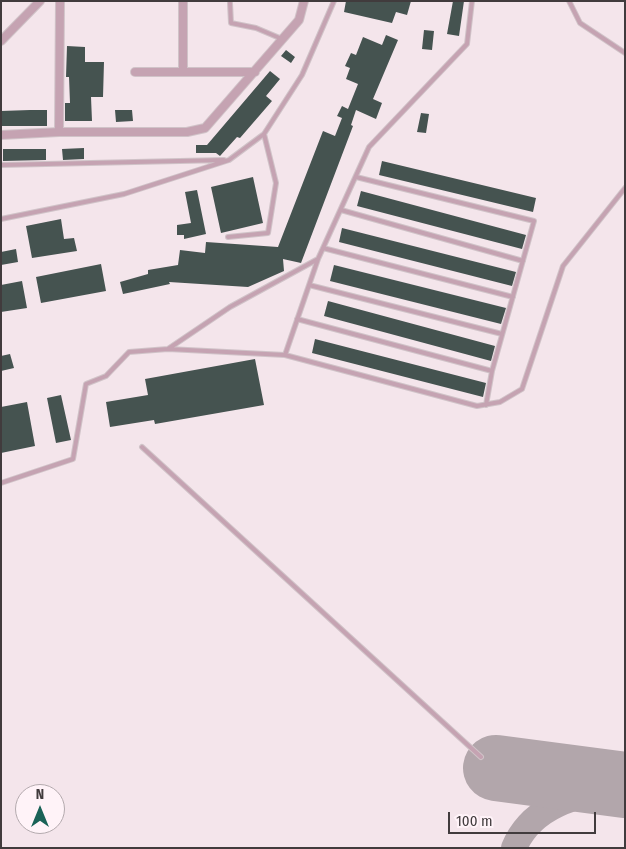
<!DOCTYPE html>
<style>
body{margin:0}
#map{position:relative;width:626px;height:849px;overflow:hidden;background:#f4e5eb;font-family:"Fira Sans Condensed",sans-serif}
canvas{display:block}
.frame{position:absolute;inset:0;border:2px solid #413b3d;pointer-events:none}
.north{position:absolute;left:15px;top:784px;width:50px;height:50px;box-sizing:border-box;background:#fff3f8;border:1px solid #b3a9ad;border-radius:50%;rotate:0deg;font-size:14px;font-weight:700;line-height:20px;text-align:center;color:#413b3d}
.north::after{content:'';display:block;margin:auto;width:18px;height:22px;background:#1a6257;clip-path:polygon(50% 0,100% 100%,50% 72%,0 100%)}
.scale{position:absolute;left:448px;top:812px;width:148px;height:22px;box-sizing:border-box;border:2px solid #413b3d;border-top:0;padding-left:6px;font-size:15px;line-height:18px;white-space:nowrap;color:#413b3d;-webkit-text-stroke:4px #fff3f8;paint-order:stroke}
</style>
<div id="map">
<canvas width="626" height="849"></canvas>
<div class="frame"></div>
<div class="north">N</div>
<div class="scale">100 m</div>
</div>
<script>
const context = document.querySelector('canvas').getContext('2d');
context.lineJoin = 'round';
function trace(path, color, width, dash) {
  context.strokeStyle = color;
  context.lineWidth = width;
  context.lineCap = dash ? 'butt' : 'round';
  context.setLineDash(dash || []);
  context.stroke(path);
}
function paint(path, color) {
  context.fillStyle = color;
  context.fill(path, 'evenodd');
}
const taxiway = new Path2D(`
 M 514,848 C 532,804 581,792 625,789`);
const runway = new Path2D(`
 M 496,768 L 625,785`);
const building = new Path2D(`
 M 346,1 L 411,1 L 407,15 L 396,12 L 392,23 L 344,12 Z
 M 453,1 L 464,1 L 459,36 L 447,34 Z
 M 424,30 L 434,31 L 432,50 L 422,49 Z
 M 386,35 L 398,40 L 373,99 L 382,103 L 376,119 L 356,110 L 351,125 L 353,126 L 301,263 L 283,259 L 284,271 L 248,287 L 169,282 L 170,284 L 123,294 L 120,282 L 148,274 L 148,270 L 178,265 L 180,250 L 205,253 L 206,242 L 278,247 L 323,131 L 335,136 L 342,118 L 337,116 L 342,106 L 348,109 L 358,84 L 346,79 L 350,68 L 345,66 L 351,53 L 356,55 L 363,37 L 382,45 Z
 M 67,46 L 85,47 L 85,62 L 104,62 L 103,97 L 91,97 L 92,121 L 65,121 L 65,103 L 70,103 L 69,77 L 66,77 Z
 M 286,50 L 295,57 L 291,63 L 281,56 Z
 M 270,71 L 280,79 L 266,96 L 272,101 L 240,138 L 237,137 L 220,156 L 216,153 L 196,153 L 196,145 L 207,145 Z
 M 30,110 L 47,110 L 47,126 L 1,126 L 1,111 Z
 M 115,110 L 132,110 L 133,121 L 116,122 Z
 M 421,113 L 429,114 L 426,133 L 417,132 Z
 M 84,148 L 84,159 L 63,160 L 62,149 Z
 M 3,149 L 46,149 L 46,160 L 3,161 Z
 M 382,161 L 536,198 L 533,212 L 379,175 Z
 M 253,177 L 263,223 L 221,233 L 211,187 Z
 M 197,190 L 206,234 L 184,239 L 184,235 L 177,235 L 177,225 L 191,223 L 185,192 Z
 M 361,191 L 526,235 L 522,249 L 357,206 Z
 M 61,219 L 64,239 L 74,238 L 77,251 L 32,258 L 26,226 Z
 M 342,228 L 516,272 L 512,286 L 339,242 Z
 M 16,249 L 18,262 L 1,265 L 1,252 Z
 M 101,264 L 106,291 L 41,303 L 36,277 Z
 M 334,265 L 506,308 L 501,324 L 330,281 Z
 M 22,281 L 27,308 L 1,312 L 1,285 Z
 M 328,301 L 495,346 L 491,361 L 324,316 Z
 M 315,339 L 486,383 L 483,397 L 312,353 Z
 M 10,354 L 14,368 L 1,371 L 1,356 Z
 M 255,359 L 264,405 L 155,424 L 154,420 L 110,427 L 106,402 L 148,395 L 145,379 Z
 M 61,395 L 71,440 L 56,443 L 47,398 Z
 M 27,402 L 35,446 L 1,453 L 1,407 Z`);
const service = new Path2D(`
 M 569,1 L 580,23 L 625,53
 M 230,3 L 231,23 L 256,28 L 282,39
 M 1,165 L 224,160
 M 356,177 L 534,221 L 492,371
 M 341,210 L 523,261
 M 1,219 L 124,194 L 229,160 L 264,134 L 302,75 L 334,1
 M 228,237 L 268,233 L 276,183 L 264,134
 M 323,248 L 513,297
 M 309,285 L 502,334
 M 297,319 L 492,371 L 486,405
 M 168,349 L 230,307 L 318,259 L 369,147 L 467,44 L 472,1
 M 285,355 L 318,259
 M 142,447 L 481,757
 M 1,483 L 73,459 L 86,384 L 106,376 L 129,352 L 168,349 L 285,355 L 477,406 L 500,402 L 522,389 L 563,266 L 625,188`);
const minor = new Path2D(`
 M 1,41 L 40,1
 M 135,72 L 255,72
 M 183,72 L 183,1
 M 59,132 L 60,1
 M 1,135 L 59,132 L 187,132 L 205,128 L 299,20 L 304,1`);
trace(taxiway, '#b2a6ab', 26);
trace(runway, '#b2a6ab', 66);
paint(building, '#455350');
trace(service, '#d0c3c8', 6);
trace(minor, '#d0c3c8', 10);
trace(service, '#c5a3b2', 4);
trace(minor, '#c5a3b2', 8);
</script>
